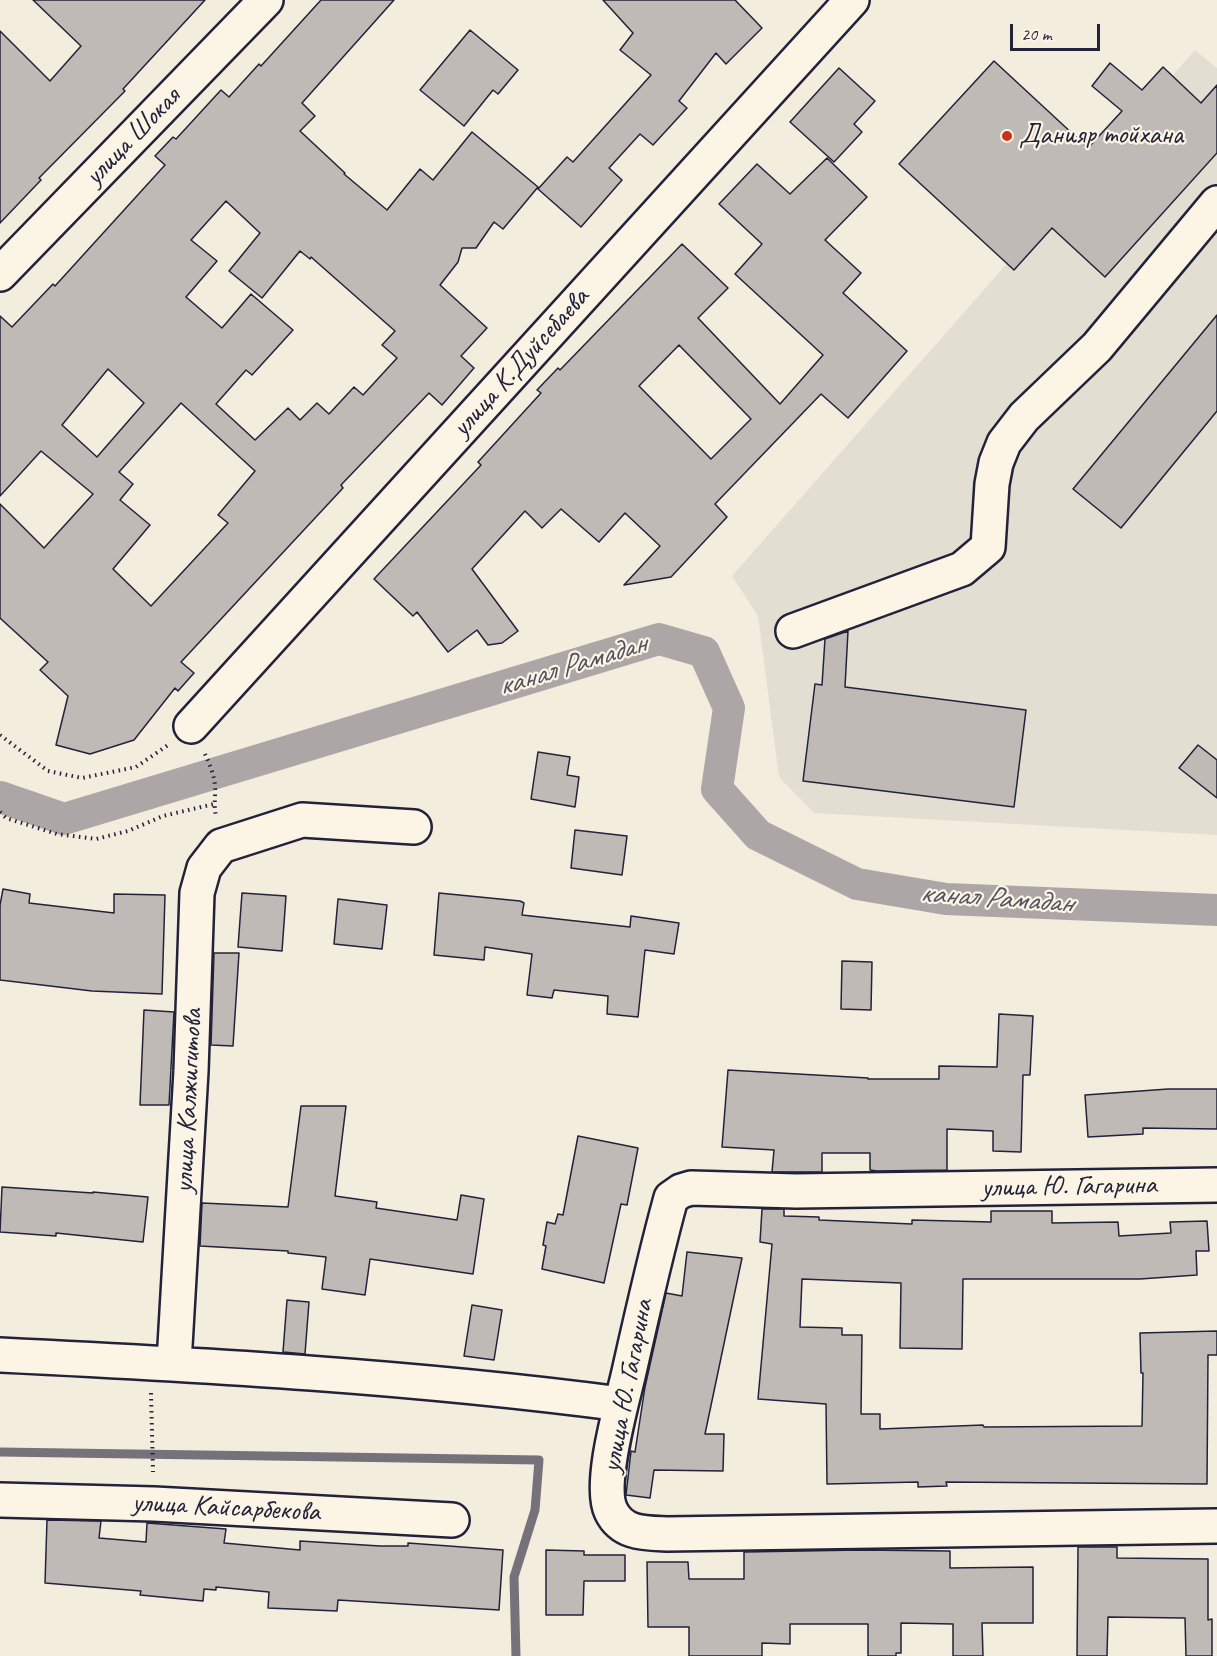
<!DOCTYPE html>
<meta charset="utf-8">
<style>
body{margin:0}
#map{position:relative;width:1217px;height:1656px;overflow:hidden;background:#f3edde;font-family:Caveat,sans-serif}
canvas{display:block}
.scale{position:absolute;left:1010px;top:24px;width:90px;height:27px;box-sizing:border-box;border:3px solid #22223b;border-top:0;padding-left:8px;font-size:18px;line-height:21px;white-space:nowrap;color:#22223b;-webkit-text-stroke:4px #fcf5e5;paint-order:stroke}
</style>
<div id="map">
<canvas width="1217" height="1656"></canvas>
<div class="scale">20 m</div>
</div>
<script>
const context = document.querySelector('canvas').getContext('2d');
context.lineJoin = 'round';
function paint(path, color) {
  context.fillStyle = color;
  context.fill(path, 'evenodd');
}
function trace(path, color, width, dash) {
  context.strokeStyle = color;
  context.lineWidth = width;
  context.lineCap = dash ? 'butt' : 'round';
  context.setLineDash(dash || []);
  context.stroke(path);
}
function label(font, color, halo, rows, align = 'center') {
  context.font = font + ' Caveat,sans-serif';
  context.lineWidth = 4.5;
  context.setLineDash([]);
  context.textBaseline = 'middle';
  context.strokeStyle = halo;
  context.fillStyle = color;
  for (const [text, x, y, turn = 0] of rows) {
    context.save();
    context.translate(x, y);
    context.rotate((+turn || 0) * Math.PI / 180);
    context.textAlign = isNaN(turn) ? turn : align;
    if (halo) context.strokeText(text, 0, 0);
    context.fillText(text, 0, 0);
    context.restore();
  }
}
const built = new Path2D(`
 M 1195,50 L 1217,68 L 1217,835 L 814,813 L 779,777 L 758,616 L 732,576 Z`);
const stream = new Path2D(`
 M 0,1452 L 539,1460 L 535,1510 L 514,1577 L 516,1656`);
const canal = new Path2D(`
 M 0,797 L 64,819 L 659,639 L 704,652 L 729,708 L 717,789 L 758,835 L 857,884 L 946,899 L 1217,910`);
const building = new Path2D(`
 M 33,0 L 205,0 L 123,89 L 125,91 L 39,178 L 41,180 L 0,223 L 0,31 L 50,81 L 81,46 Z
 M 321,0 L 394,0 L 302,103 L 315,116 L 300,131 L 345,173 L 344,174 L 387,210 L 420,169 L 433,180 L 472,132 L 538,187 L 503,229 L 494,222 L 476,248 L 462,248 L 458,262 L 440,285 L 487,328 L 461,356 L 474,368 L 442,405 L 429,393 L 341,485 L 343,488 L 181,662 L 194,673 L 178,691 L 175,688 L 134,740 L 90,754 L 56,745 L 68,696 L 40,670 L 48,662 L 0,618 L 0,504 L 44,548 L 93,494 L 41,451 L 0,496 L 0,316 L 12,327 L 53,284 L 55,286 L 165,165 L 155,156 L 173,137 L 176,139 L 221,90 L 229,97 L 259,64 L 261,66 ZM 226,201 L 260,233 L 229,271 L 262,298 L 300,251 L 310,259 L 311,257 L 395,331 L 382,345 L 397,358 L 363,395 L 354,387 L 329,414 L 317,403 L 300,420 L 288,408 L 255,440 L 216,404 L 246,370 L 252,375 L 293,330 L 251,294 L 222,328 L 186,297 L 217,261 L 191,240 ZM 108,369 L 144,403 L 97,457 L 62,425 ZM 181,403 L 255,471 L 218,515 L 228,523 L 151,606 L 113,569 L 150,525 L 120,500 L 133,484 L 119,472 Z
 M 603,0 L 735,0 L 762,28 L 726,64 L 716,53 L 679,101 L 687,108 L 653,145 L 640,134 L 609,168 L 622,180 L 581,227 L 538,189 L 567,157 L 573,162 L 651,75 L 620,50 L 633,33 Z
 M 470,30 L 518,70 L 498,94 L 493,90 L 464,126 L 420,90 Z
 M 994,61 L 1088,148 L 1122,111 L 1092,86 L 1110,63 L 1142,90 L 1163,67 L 1201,103 L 1217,85 L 1217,153 L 1105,277 L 1052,228 L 1014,270 L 899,164 Z
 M 839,68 L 875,101 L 854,124 L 862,132 L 834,162 L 790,122 Z
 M 827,158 L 867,197 L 825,240 L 861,273 L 843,293 L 907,351 L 848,418 L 821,394 L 715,504 L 727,517 L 671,577 L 624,585 L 660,546 L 625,513 L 599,542 L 561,509 L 542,528 L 525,511 L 472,569 L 518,631 L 502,643 L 488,645 L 477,630 L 448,652 L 417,612 L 413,616 L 374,579 L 481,465 L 478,462 L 541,393 L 537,390 L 558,368 L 560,370 L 682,244 L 728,288 L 698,318 L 780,404 L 823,355 L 735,274 L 762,244 L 719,204 L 757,164 L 790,194 ZM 679,345 L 751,419 L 711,459 L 639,386 Z
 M 1217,315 L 1217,411 L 1121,528 L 1073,489 Z
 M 848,631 L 845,687 L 1026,710 L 1014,807 L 803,781 L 815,684 L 822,685 L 825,639 Z
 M 1198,745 L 1217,760 L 1217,798 L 1179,768 Z
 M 538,752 L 570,757 L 567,775 L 579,777 L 575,807 L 531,799 Z
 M 575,830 L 627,836 L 622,875 L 571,868 Z
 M 3,889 L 30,894 L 29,903 L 114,913 L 114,894 L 165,895 L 162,994 L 92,991 L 0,980 L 0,905 Z
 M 242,893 L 286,896 L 282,951 L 238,947 Z
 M 439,893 L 520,901 L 524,903 L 522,915 L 630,927 L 631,916 L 679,923 L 674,954 L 645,950 L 638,1017 L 607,1014 L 608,996 L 554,990 L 552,998 L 527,995 L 532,954 L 485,947 L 484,960 L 434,955 Z
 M 338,899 L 387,905 L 382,949 L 334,944 Z
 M 214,953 L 239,953 L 233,1046 L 211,1045 Z
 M 842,961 L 872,962 L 871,1010 L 841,1009 Z
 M 144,1010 L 174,1012 L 169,1105 L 140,1105 Z
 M 999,1014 L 1033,1016 L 1030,1075 L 1023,1075 L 1021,1152 L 993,1151 L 993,1131 L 947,1129 L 947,1170 L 877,1171 L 870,1170 L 870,1153 L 822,1153 L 822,1172 L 772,1172 L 774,1150 L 722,1147 L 728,1070 L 868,1078 L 868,1079 L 939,1079 L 939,1066 L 997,1067 Z
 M 1168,1089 L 1217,1089 L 1217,1129 L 1143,1128 L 1143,1134 L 1088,1137 L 1085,1095 Z
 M 301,1106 L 346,1106 L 335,1196 L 377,1202 L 376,1208 L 457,1220 L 461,1195 L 484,1199 L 473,1274 L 370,1259 L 365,1295 L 322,1289 L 326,1257 L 288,1253 L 288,1251 L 200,1246 L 202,1203 L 288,1207 Z
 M 578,1136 L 638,1148 L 627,1205 L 621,1204 L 604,1283 L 542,1269 L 546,1246 L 543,1245 L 547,1222 L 555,1224 L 558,1214 L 563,1215 Z
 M 2,1187 L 93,1193 L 93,1192 L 148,1197 L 143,1242 L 56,1233 L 56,1236 L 0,1232 Z
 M 762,1209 L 784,1209 L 784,1216 L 819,1217 L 819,1220 L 912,1224 L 912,1220 L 991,1222 L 991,1211 L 1052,1211 L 1052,1223 L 1118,1222 L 1119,1236 L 1171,1233 L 1170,1222 L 1207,1221 L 1209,1251 L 1196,1251 L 1197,1275 L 1140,1279 L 963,1279 L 962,1349 L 900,1348 L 901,1283 L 802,1279 L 800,1327 L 842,1328 L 842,1335 L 862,1335 L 861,1414 L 880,1414 L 880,1429 L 983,1425 L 984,1427 L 1142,1426 L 1143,1373 L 1141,1373 L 1140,1333 L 1217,1331 L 1217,1355 L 1208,1355 L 1207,1484 L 946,1482 L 947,1486 L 918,1487 L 918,1482 L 827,1484 L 826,1404 L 758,1399 L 772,1244 L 760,1242 Z
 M 687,1252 L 742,1258 L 705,1434 L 724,1434 L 723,1471 L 654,1470 L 650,1498 L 626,1495 L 631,1451 L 635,1452 L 645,1387 L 666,1293 L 682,1296 Z
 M 287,1300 L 309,1302 L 305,1354 L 283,1352 Z
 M 472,1305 L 502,1310 L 494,1360 L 464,1356 Z
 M 47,1520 L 101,1521 L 99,1538 L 146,1542 L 147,1523 L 226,1529 L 224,1543 L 300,1550 L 300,1541 L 380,1546 L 408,1546 L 408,1543 L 503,1550 L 499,1610 L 338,1600 L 337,1611 L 268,1608 L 269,1592 L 216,1587 L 216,1590 L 204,1589 L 203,1601 L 140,1595 L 141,1591 L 45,1583 Z
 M 1078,1547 L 1117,1547 L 1117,1558 L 1208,1559 L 1208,1620 L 1212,1619 L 1212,1656 L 1186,1656 L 1185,1618 L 1108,1617 L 1107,1656 L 1077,1656 Z
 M 546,1550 L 584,1551 L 584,1555 L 625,1555 L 625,1581 L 584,1581 L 583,1615 L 546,1615 Z
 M 860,1550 L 950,1551 L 950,1568 L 1033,1567 L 1033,1623 L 982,1623 L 983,1656 L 953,1656 L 953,1624 L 901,1623 L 901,1653 L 896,1653 L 896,1656 L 868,1656 L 868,1624 L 790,1624 L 790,1644 L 762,1643 L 762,1656 L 689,1656 L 689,1627 L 648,1627 L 647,1562 L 688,1562 L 689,1579 L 744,1579 L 744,1552 Z`);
const path = new Path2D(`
 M 0,735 L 48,771 L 82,778 L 136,767 L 168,745
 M 205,754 C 210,765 216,779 215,792 C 215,801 214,807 216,816
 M 0,812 L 6,818 L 57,834 L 96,839 L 128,831 L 163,816 L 214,804
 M 151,1393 L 153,1472`);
const minor = new Path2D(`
 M 0,274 L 266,0
 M 793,631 L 962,569 L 988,547 L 992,484 L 996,463 L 1004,443 L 1024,417 L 1097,347 L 1217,203
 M 191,726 L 852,0
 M 1217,1185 L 796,1191 L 691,1188 L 681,1191 L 671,1198 C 655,1256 642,1314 629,1372 C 622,1403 598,1484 611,1511 C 622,1534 645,1533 667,1534 L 1217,1526
 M 0,1355 C 208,1365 415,1377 621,1404
 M 174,1363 L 191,1071 L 197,893 L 204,868 L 221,846 L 302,820 L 414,827
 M 0,1500 L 154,1504 L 452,1520`);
const markers = [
 [1007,136,6,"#c8321e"]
];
const poiNames = [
 ["Данияр тойхана",1019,136]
];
const streetNames = [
 ["улица Шокая",133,137,-46],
 ["улица К.Дуйсебаева",521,363,-48],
 ["улица Калжигитова",189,1101,-87],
 ["улица Ю. Гагарина",1069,1187,-1],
 ["улица Ю. Гагарина",628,1386,-79],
 ["улица Кайсарбекова",226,1508,3]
];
const waterNames = [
 ["канал Рамадан",572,666,-17],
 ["канал Рамадан",996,899,4]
];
paint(built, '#e3ded2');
trace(stream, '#75727b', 9);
trace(canal, '#aca7a6', 32);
paint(building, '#bfbab6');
trace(building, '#22223b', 1.5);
trace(minor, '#22223b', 38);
trace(path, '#22223b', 4, [1.5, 4.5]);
trace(minor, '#fcf5e5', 33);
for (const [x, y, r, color] of markers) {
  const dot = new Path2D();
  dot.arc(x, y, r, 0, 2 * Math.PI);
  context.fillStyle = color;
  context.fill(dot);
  trace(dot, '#fcf5e5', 2);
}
label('28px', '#22223b', '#fcf5e5', poiNames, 'left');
label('28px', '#22223b', '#fcf5e5', streetNames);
label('italic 30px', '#525160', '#fcf5e5', waterNames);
</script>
